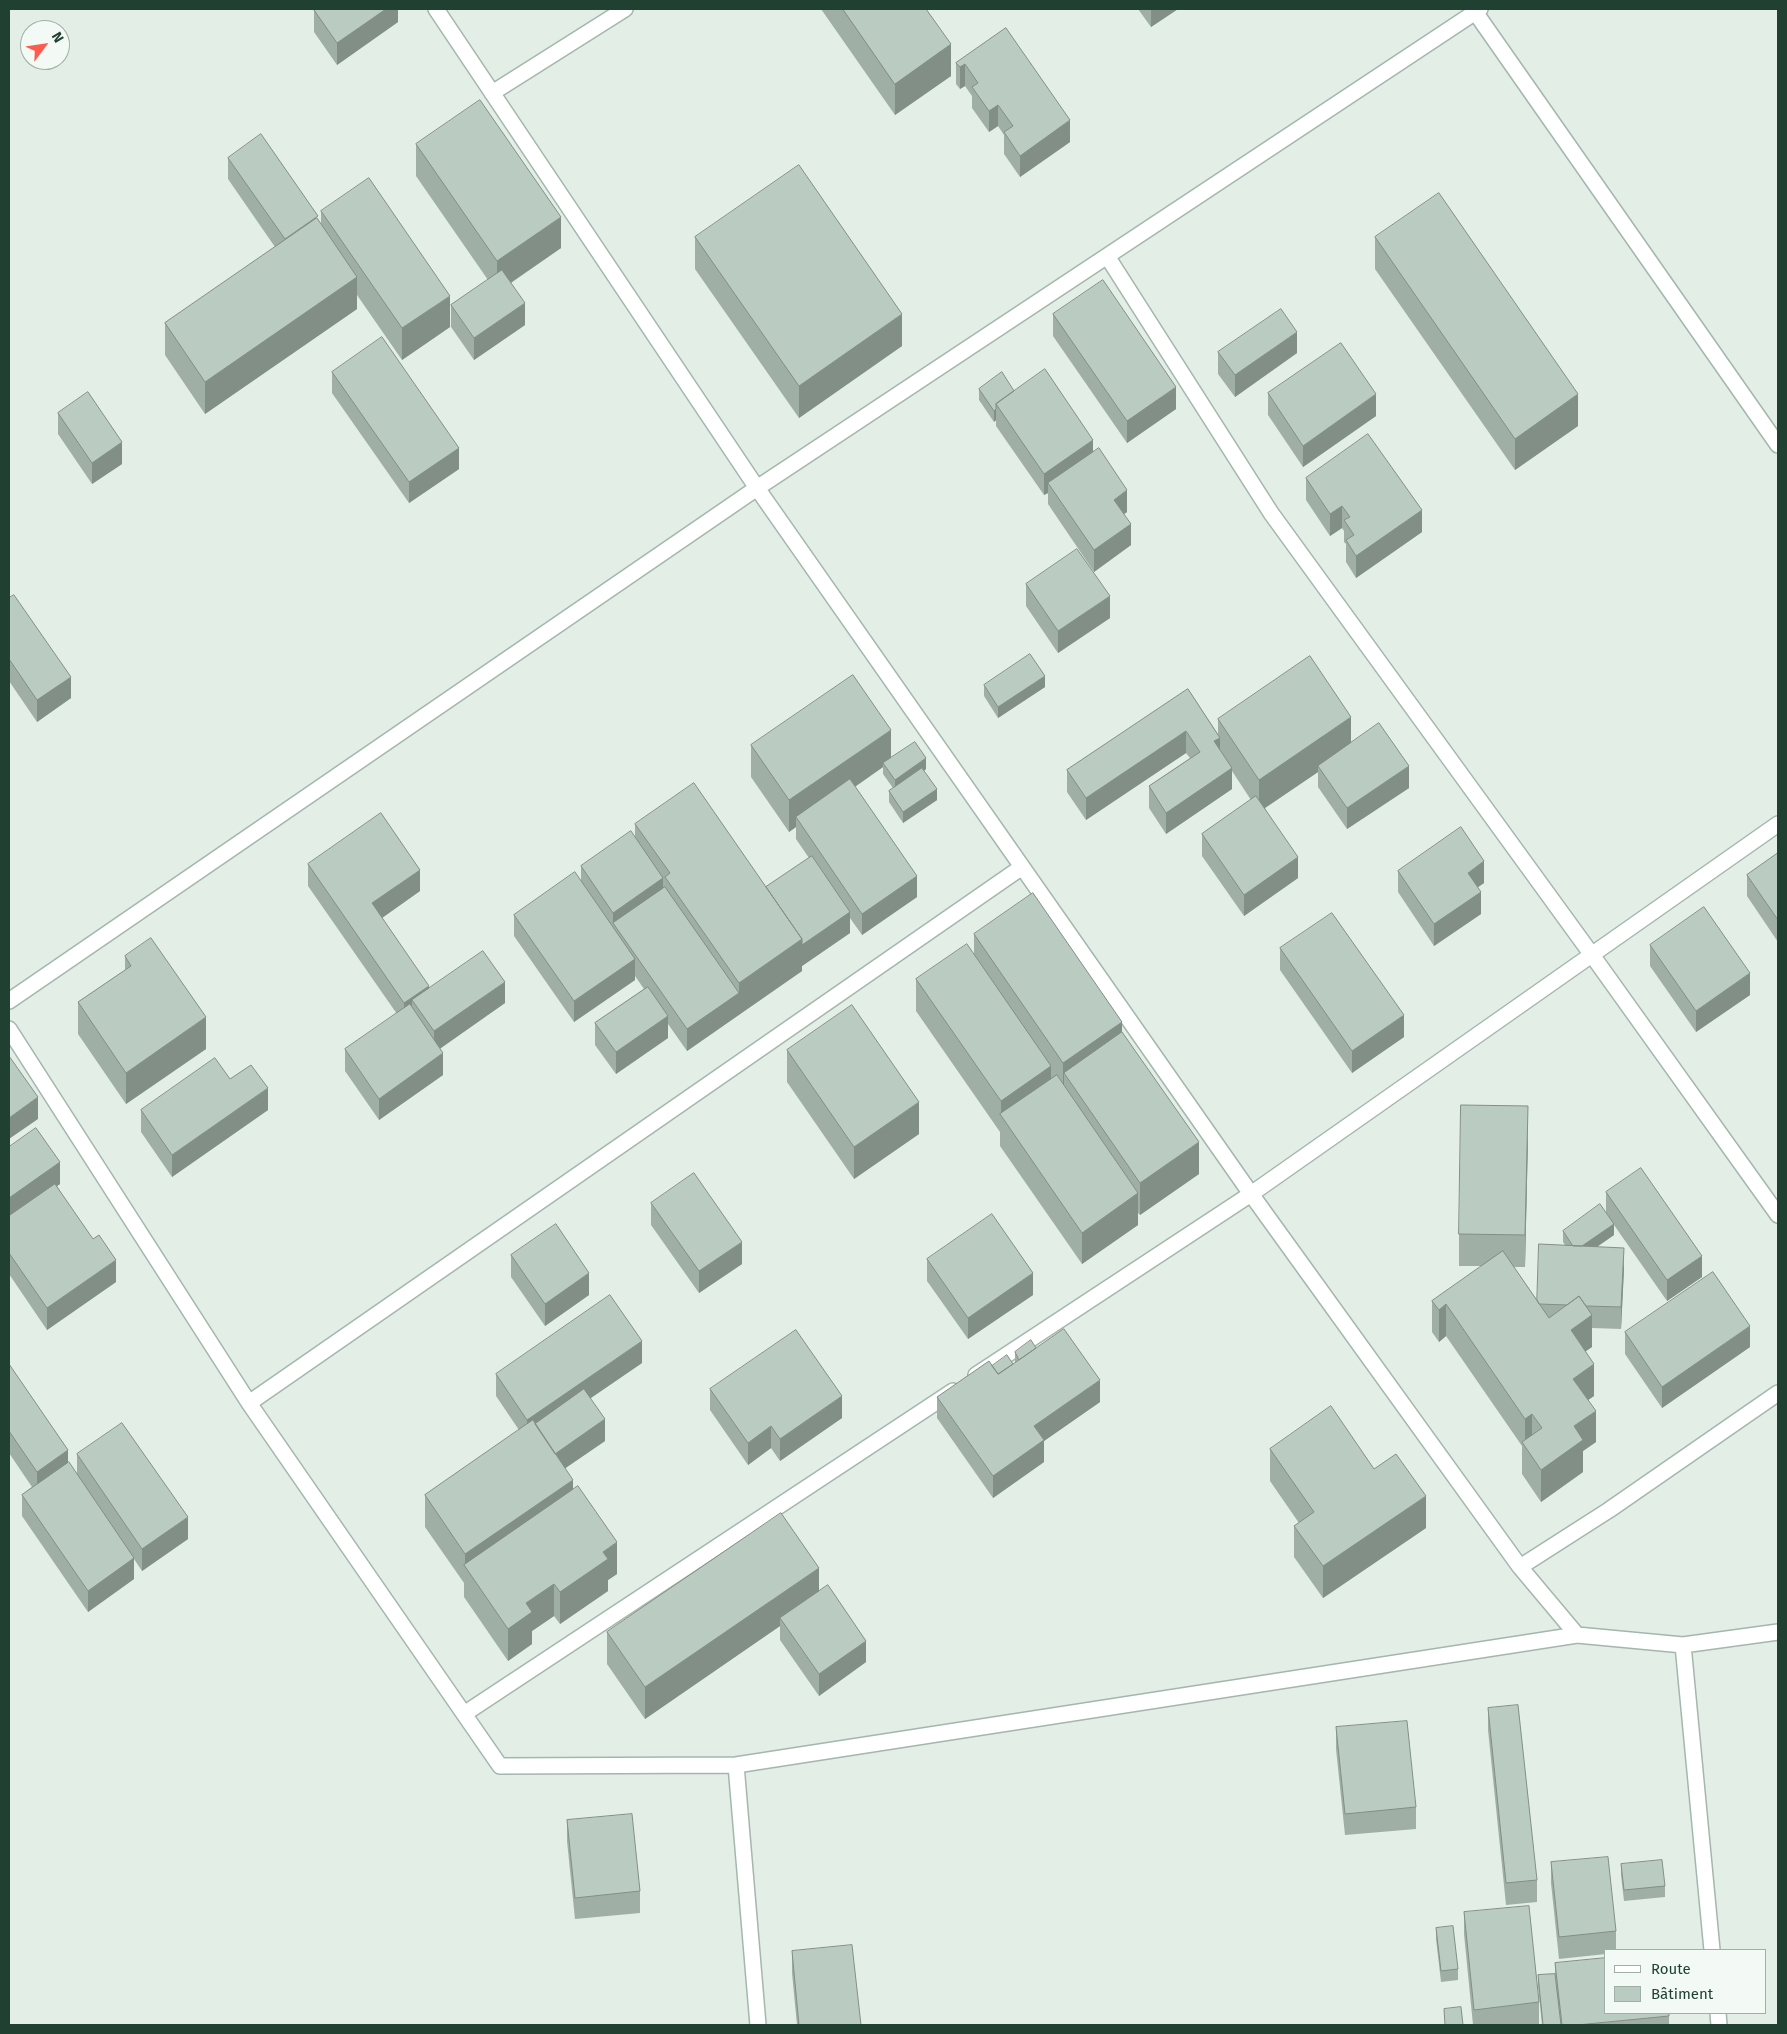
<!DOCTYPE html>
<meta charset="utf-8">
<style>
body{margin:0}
#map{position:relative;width:1787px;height:2034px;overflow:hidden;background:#e2eee6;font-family:"Fira Sans",sans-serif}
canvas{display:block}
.frame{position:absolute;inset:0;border:10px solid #204132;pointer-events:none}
.legend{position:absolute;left:1604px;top:1949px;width:162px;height:65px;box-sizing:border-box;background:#f3faf5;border:1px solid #9fb0a7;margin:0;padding:6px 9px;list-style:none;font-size:15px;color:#204132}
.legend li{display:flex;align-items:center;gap:10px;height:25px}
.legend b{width:25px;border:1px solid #9fb0a7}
.north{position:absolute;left:20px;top:20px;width:50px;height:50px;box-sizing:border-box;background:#f3faf5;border:1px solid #9fb0a7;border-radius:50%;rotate:59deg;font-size:14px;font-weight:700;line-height:20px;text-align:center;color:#204132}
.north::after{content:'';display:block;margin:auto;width:18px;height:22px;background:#ff5a4e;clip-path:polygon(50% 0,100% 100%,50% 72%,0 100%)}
</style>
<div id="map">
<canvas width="1787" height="2034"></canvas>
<div class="frame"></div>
<ul class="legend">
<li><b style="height:6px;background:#fff"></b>Route</li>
<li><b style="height:14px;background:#baccc1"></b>Bâtiment</li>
</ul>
<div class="north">N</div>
</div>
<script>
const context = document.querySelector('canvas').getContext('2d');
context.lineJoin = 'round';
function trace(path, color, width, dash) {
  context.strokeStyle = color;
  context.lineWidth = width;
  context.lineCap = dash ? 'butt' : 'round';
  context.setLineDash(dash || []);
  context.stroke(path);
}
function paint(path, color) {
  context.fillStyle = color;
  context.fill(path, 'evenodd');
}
const street = new Path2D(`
 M 436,9 L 757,488 L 1251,1194 L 1520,1567 L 1577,1635
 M 1473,9 L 1778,445
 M 492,93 L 625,9
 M 1107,256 L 1271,513 L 1592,955 L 1778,1215
 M 9,1001 L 757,488 L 1480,9
 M 9,1029 L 249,1403 L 500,1766 L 736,1765 L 1577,1635 L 1683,1645 L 1778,1632
 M 976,1375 L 1251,1194 L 1778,824
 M 249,1403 L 1022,867
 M 1520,1567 L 1609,1510 L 1778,1393
 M 1683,1645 L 1712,1950
 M 464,1714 L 953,1391
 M 736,1765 L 758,2025
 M 1718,2013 L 1719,2025`);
const wall = new Path2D(`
 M 398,9 L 398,22 L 337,65 L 314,32 L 314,10 Z
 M 821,9 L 926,9 L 951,76 L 895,115 Z
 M 1138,9 L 1178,9 L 1151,27 Z
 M 1006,28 L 1070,142 L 1020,177 L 1004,154 L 1004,135 L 998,126 L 989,132 L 972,108 L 972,96 L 965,86 L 960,89 L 956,84 L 956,63 Z
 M 416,144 L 561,248 L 511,283 L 525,325 L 474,360 L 451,327 L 451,305 L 488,280 L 416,176 Z
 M 228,158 L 318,219 L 321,224 L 321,211 L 450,327 L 402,360 L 357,295 L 357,309 L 205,414 L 165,355 L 165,323 L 275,247 L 228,179 Z
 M 695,237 L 902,346 L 799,418 L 695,269 Z
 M 1375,237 L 1578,426 L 1515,470 L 1375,269 Z
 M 1053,314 L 1176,409 L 1127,443 L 1053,336 Z
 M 1218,352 L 1297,353 L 1235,397 L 1218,374 Z
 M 332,372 L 459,469 L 409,503 L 332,393 Z
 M 979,389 L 1014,391 L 1093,452 L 1127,512 L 1124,514 L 1131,545 L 1094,572 L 1048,504 L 1048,493 L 1044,495 L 996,426 L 996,420 L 994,422 L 979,400 Z
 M 1268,393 L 1376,416 L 1303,467 L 1268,415 Z
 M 58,413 L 122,464 L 92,484 L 58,434 Z
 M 1306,478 L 1422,532 L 1356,578 L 1346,562 L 1346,544 L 1344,542 L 1344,531 L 1342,528 L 1330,536 L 1306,500 Z
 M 1026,584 L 1110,618 L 1058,653 L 1026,606 Z
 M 9,598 L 71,698 L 37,722 L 9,681 Z
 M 984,685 L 1045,687 L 998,718 L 984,696 Z
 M 1188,689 L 1218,734 L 1218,719 L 1351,742 L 1409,788 L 1347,829 L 1318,787 L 1318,772 L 1265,808 L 1298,878 L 1244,916 L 1202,856 L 1202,834 L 1251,800 L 1232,771 L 1232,789 L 1166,834 L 1149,808 L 1149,786 L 1190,758 L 1186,753 L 1086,820 L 1067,792 L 1067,770 Z
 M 751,745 L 891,758 L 926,769 L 924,771 L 937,800 L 903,823 L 889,802 L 889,791 L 893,788 L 883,774 L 883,767 L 855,787 L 917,897 L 862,935 L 850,918 L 850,933 L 802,966 L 802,971 L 687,1051 L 668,1024 L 668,1038 L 616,1074 L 595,1045 L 595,1023 L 644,989 L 635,976 L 635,980 L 574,1022 L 514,936 L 514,915 L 581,880 L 581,866 L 635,837 L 635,824 L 766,887 L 809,858 L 796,839 L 796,827 L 789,832 L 751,777 Z
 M 1778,853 L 1778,942 L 1747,896 L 1747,875 Z
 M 308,864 L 420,891 L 382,918 L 429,989 L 505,1003 L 440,1048 L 443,1075 L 379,1120 L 345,1071 L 345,1049 L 397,1014 L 308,886 Z
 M 1398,871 L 1484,883 L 1478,887 L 1481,914 L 1434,946 L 1398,892 Z
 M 974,934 L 1122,1032 L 1199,1174 L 1140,1215 L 1138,1213 L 1138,1225 L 1082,1264 L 1000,1146 L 1000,1132 L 916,1011 L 916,979 L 974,954 Z
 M 1650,945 L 1750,995 L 1696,1032 L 1650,966 Z
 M 1280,948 L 1404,1037 L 1352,1073 L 1280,970 Z
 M 125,956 L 206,1049 L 126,1104 L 78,1034 L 78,1002 L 125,970 Z
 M 787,1050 L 919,1134 L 854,1179 L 787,1082 Z
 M 230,1079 L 268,1110 L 172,1177 L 141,1132 L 141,1110 Z
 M 1528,1138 L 1525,1267 L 1514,1267 L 1537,1300 L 1565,1245 L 1563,1242 L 1563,1231 L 1606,1213 L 1606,1192 L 1702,1277 L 1667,1301 L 1614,1225 L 1614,1235 L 1597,1247 L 1624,1269 L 1621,1329 L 1592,1328 L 1592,1347 L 1586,1351 L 1594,1396 L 1588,1400 L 1596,1442 L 1583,1451 L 1583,1472 L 1541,1502 L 1522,1474 L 1522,1446 L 1446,1336 L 1439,1342 L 1432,1332 L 1432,1301 L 1482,1266 L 1459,1266 L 1459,1234 Z
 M 9,1147 L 60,1184 L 57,1186 L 116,1282 L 47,1330 L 9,1274 Z
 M 651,1203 L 742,1264 L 699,1293 L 651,1225 Z
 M 511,1255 L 589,1295 L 545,1326 L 511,1277 Z
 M 927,1259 L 1033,1295 L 968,1339 L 927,1281 Z
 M 1625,1332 L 1750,1347 L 1662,1408 L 1625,1354 Z
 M 1036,1348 L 1100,1402 L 1044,1441 L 1044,1462 L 993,1498 L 937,1418 L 937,1397 L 992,1366 L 1013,1364 L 1015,1363 L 1015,1352 Z
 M 642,1363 L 590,1398 L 605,1441 L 565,1468 L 573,1489 L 617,1574 L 608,1580 L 608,1591 L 560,1624 L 554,1616 L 532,1631 L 532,1644 L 508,1661 L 464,1597 L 464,1583 L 425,1527 L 425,1495 L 519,1430 L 496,1396 L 496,1374 Z
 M 9,1364 L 68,1463 L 77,1474 L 77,1454 L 188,1539 L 142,1571 L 134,1559 L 134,1579 L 88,1612 L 22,1516 L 22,1495 L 32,1487 L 9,1453 Z
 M 710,1389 L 842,1418 L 780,1461 L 771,1448 L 748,1465 L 710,1410 Z
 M 1270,1449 L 1374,1469 L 1426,1528 L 1323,1598 L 1294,1557 L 1294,1526 L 1299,1523 L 1270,1481 Z
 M 819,1591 L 866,1662 L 819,1696 L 780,1640 L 780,1626 L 645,1719 L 607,1664 L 607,1632 Z
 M 1488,1708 L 1537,1880 L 1537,1902 L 1506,1905 L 1488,1730 Z
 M 1336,1727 L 1416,1807 L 1416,1829 L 1345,1835 L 1336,1749 Z
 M 567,1820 L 640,1891 L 640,1913 L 575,1919 L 567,1841 Z
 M 1551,1862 L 1616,1931 L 1616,1950 L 1606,1950 L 1606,1954 L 1559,1959 L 1551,1883 Z
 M 1621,1864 L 1665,1886 L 1665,1897 L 1624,1901 L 1621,1875 Z
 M 1464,1912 L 1539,2002 L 1539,2024 L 1528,2025 L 1473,2025 L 1464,1934 Z
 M 1436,1928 L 1458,1969 L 1458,1980 L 1441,1982 L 1436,1939 Z
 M 792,1951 L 861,2025 L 797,2025 L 792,1973 Z
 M 1555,1963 L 1669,2016 L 1669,2025 L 1542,2025 L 1538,1986 L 1538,1975 L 1555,1974 Z`);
const shadedWall = new Path2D(`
 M 386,9 L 398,9 L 398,22 L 337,65 L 337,43 Z
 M 1151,9 L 1178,9 L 1151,27 Z
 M 951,44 L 951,76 L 895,115 L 895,84 Z
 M 965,64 L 965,86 L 960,89 L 960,67 Z
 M 998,105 L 998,126 L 989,132 L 989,111 Z
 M 1070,120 L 1070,142 L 1020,177 L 1020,156 Z
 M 561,217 L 561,248 L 497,292 L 497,261 Z
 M 357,277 L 357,309 L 205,414 L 205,382 Z
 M 450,296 L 450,327 L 402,360 L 402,328 Z
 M 525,303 L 525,325 L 474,360 L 474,338 Z
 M 902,314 L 902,346 L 799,418 L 799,386 Z
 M 1297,332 L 1297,353 L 1235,397 L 1235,375 Z
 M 1176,387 L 1176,409 L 1127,443 L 1127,421 Z
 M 1376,394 L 1376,416 L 1303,467 L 1303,446 Z
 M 1578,394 L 1578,426 L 1515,470 L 1515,439 Z
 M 996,409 L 996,420 L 994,422 L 994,411 Z
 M 1093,440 L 1093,461 L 1048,483 L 1048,493 L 1044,495 L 1044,474 Z
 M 122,442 L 122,464 L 92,484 L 92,463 Z
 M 459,448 L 459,469 L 409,503 L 409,482 Z
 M 1127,490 L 1127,512 L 1114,521 L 1114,500 Z
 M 1342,506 L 1342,528 L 1330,536 L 1330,514 Z
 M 1422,510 L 1422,532 L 1356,578 L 1356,556 Z
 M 1131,524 L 1131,545 L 1094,572 L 1094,550 Z
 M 1110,596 L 1110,618 L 1058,653 L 1058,631 Z
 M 1045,676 L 1045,687 L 998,718 L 998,707 Z
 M 71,677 L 71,698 L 37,722 L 37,700 Z
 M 1351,717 L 1351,748 L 1318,766 L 1318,772 L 1259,812 L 1259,780 Z
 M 891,730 L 891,762 L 883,763 L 883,767 L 801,824 L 796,817 L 796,827 L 789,832 L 789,800 Z
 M 1186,731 L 1186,753 L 1086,820 L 1086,798 Z
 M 1220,738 L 1220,759 L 1214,741 Z
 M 926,758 L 926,769 L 895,791 L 895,780 Z
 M 1409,766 L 1409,788 L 1347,829 L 1347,808 Z
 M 1232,768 L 1232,789 L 1166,834 L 1166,813 Z
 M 937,789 L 937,800 L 903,823 L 903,812 Z
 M 1298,857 L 1298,878 L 1244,916 L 1244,895 Z
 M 1484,861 L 1484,883 L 1468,894 L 1468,873 Z
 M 420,870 L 420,891 L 372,925 L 372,903 Z
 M 917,876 L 917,897 L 862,935 L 862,914 Z
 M 663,878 L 663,899 L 613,923 L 613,935 L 613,913 Z
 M 1481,892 L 1481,914 L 1434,946 L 1434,924 Z
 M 850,912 L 850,933 L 802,966 L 802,971 L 687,1051 L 687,1029 L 739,993 L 739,983 L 802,939 Z
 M 635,959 L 635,980 L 574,1022 L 574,1001 Z
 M 1750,973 L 1750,995 L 1696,1032 L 1696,1011 Z
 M 505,982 L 505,1003 L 434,1053 L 434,1031 Z
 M 429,986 L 429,1008 L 412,1000 L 412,1019 L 404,1025 L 404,1003 Z
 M 1404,1015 L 1404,1037 L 1352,1073 L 1352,1051 Z
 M 668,1016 L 668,1038 L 616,1074 L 616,1052 Z
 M 206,1017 L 206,1049 L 126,1104 L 126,1073 Z
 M 1122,1022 L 1122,1054 L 1064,1073 L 1064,1095 L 1063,1095 L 1063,1063 Z
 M 443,1053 L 443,1075 L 379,1120 L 379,1099 Z
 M 1051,1066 L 1051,1097 L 1001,1114 L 1001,1101 Z
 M 268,1088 L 268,1110 L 172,1177 L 172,1155 Z
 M 38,1097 L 38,1119 L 9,1139 L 9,1118 Z
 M 919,1102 L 919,1134 L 854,1179 L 854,1147 Z
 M 1528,1106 L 1528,1138 L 1525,1267 L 1525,1235 Z
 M 1199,1142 L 1199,1174 L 1140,1215 L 1140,1183 Z
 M 60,1162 L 60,1184 L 9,1220 L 9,1198 Z
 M 1138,1193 L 1138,1225 L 1082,1264 L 1082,1233 Z
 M 1614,1224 L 1614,1235 L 1576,1261 L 1576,1250 Z
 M 742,1242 L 742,1264 L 699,1293 L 699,1271 Z
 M 1624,1248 L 1624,1269 L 1621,1329 L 1621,1307 Z
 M 1702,1256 L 1702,1277 L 1667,1301 L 1667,1280 Z
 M 116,1260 L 116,1282 L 47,1330 L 47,1308 Z
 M 589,1273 L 589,1295 L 545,1326 L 545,1304 Z
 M 1033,1273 L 1033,1295 L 968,1339 L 968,1318 Z
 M 1446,1304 L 1446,1336 L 1439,1342 L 1439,1310 Z
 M 1592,1315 L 1592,1347 L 1571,1361 L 1571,1330 Z
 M 1750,1326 L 1750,1347 L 1662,1408 L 1662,1387 Z
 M 642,1341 L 642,1363 L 527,1442 L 527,1420 Z
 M 1594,1364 L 1594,1396 L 1573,1410 L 1573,1379 Z
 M 1100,1380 L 1100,1402 L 1044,1441 L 1044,1462 L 993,1498 L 993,1476 L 1034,1426 Z
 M 842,1396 L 842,1418 L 780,1461 L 780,1439 Z
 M 1596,1411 L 1596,1442 L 1583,1451 L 1583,1472 L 1541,1502 L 1541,1470 L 1574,1426 Z
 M 1532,1414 L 1532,1446 L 1525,1447 L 1525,1419 Z
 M 605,1419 L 605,1441 L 554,1476 L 554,1454 Z
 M 771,1426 L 771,1448 L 748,1465 L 748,1443 Z
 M 68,1450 L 68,1471 L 37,1493 L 37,1472 Z
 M 573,1480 L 573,1511 L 465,1567 L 465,1554 Z
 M 1426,1496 L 1426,1528 L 1323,1598 L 1323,1566 Z
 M 188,1517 L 188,1539 L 142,1571 L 142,1549 Z
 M 617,1542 L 617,1574 L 608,1580 L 608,1591 L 560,1624 L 560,1592 L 603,1552 Z
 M 134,1558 L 134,1579 L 88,1612 L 88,1591 Z
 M 819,1568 L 819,1599 L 780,1618 L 780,1626 L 645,1719 L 645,1687 Z
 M 554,1584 L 554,1616 L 532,1631 L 532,1644 L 508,1661 L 508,1629 L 526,1603 Z
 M 866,1641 L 866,1662 L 819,1696 L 819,1674 Z`);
const building = new Path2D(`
 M 316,9 L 386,9 L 337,43 L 314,10 Z
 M 843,9 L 926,9 L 951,44 L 895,84 Z
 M 1006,28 L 1070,120 L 1020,156 L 1004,132 L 1013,126 L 998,105 L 989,111 L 972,87 L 978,83 L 965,64 L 960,67 L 956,63 Z
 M 480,100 L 561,217 L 497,261 L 416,144 Z
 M 261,134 L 318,216 L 285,239 L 228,158 Z
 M 799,165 L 902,314 L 799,386 L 695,237 Z
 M 369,178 L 450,296 L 402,328 L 321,211 Z
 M 1439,193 L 1578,394 L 1515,439 L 1375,237 Z
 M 317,218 L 357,277 L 205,382 L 165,323 Z
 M 502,270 L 525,303 L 474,338 L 451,305 Z
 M 1103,280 L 1176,387 L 1127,421 L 1053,314 Z
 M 1281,309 L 1297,332 L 1235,375 L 1218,352 Z
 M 382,337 L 459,448 L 409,482 L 332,372 Z
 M 1341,343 L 1376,394 L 1303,446 L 1268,393 Z
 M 1045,369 L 1093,440 L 1044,474 L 996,404 Z
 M 1002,372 L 1014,391 L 996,404 L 996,409 L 994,411 L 979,389 Z
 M 88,392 L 122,442 L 92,463 L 58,413 Z
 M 1368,434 L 1422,510 L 1356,556 L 1346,540 L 1354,535 L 1344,520 L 1350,517 L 1342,506 L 1330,514 L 1306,478 Z
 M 1099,448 L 1127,490 L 1114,500 L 1131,524 L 1094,550 L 1048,483 Z
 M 1077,549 L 1110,596 L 1058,631 L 1026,584 Z
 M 14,595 L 71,677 L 37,700 L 9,659 L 9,598 Z
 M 1030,654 L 1045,676 L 998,707 L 984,685 Z
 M 1310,656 L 1351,717 L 1259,780 L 1218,719 Z
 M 853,675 L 891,730 L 789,800 L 751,745 Z
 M 1188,689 L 1220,738 L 1214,741 L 1232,768 L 1166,813 L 1149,786 L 1200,752 L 1186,731 L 1086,798 L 1067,770 Z
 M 1379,723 L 1409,766 L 1347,808 L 1318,766 Z
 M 915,742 L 926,758 L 895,780 L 883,763 Z
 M 922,768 L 937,789 L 903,812 L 889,791 Z
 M 850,779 L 917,876 L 862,914 L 796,817 Z
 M 694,783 L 802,939 L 739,983 L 665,877 L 670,873 L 635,824 Z
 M 1256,796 L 1298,857 L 1244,895 L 1202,834 Z
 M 381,813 L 420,870 L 372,903 L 429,986 L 404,1003 L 308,864 Z
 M 1461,827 L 1484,861 L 1468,873 L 1481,892 L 1434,924 L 1398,871 Z
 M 631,831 L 663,878 L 613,913 L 581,866 Z
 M 1778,853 L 1778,920 L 1747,875 Z
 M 812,856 L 850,912 L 802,945 L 802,939 L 766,887 Z
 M 575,872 L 635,959 L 574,1001 L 514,915 Z
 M 665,887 L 739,993 L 687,1029 L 613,923 Z
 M 1033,893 L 1122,1022 L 1063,1063 L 974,934 Z
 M 1704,907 L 1750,973 L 1696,1011 L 1650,945 Z
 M 1332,913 L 1404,1015 L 1352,1051 L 1280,948 Z
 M 151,938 L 206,1017 L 126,1073 L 78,1002 L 131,966 L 125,956 Z
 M 967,944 L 1051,1066 L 1001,1101 L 916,979 Z
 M 483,951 L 505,982 L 434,1031 L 412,1000 Z
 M 648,987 L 668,1016 L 616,1052 L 595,1023 Z
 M 410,1004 L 443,1053 L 379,1099 L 345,1049 Z
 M 852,1005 L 919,1102 L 854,1147 L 787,1050 Z
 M 1122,1032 L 1199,1142 L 1140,1183 L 1064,1073 Z
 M 9,1056 L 38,1097 L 9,1118 Z
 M 215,1058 L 230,1079 L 251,1065 L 268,1088 L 172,1155 L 141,1110 Z
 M 1057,1075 L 1138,1193 L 1082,1233 L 1000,1114 Z
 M 1461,1105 L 1528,1106 L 1525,1235 L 1459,1234 Z
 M 36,1128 L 60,1162 L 9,1198 L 9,1147 Z
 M 1641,1168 L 1702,1256 L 1667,1280 L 1606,1192 Z
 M 694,1173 L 742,1242 L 699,1271 L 651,1203 Z
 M 55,1184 L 93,1239 L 99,1235 L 116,1260 L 47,1308 L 9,1253 L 9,1216 Z
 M 1600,1204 L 1614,1224 L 1582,1246 L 1573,1246 L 1563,1231 Z
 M 992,1214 L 1033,1273 L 968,1318 L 927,1259 Z
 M 556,1224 L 589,1273 L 545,1304 L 511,1255 Z
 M 1539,1244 L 1624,1248 L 1621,1307 L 1586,1306 L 1579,1296 L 1567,1305 L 1539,1304 L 1537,1300 Z
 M 1503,1251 L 1549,1318 L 1579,1296 L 1592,1315 L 1571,1330 L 1594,1364 L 1573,1379 L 1596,1411 L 1574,1426 L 1583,1440 L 1541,1470 L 1522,1442 L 1542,1428 L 1532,1414 L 1525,1419 L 1446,1304 L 1439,1310 L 1432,1301 Z
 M 1713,1272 L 1750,1326 L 1662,1387 L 1625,1332 Z
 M 610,1295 L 642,1341 L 527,1420 L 496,1374 Z
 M 1064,1329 L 1100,1380 L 1034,1426 L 1044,1440 L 993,1476 L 937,1397 L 989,1361 L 998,1374 Z
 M 796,1330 L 842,1396 L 780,1439 L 771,1426 L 748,1443 L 710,1389 Z
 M 1031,1340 L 1036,1348 L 1019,1360 L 1015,1352 Z
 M 1007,1355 L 1013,1364 L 998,1374 L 992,1366 Z
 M 9,1364 L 68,1450 L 37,1472 L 9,1431 Z
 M 584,1389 L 605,1419 L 555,1454 L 535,1424 Z
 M 1331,1406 L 1374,1469 L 1396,1454 L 1426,1496 L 1323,1566 L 1294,1526 L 1314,1512 L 1270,1449 Z
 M 533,1420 L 573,1480 L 465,1554 L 425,1495 Z
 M 122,1423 L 188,1517 L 142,1549 L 77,1454 Z
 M 69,1462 L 134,1558 L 88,1591 L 22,1495 Z
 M 578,1486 L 617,1542 L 603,1552 L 608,1559 L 560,1592 L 554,1584 L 526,1603 L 532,1612 L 508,1629 L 464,1565 Z
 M 781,1513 L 819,1568 L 645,1687 L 607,1632 Z
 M 828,1585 L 866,1641 L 819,1674 L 780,1618 Z
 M 1518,1705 L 1537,1880 L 1506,1883 L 1488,1708 Z
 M 1407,1721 L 1416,1807 L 1345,1814 L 1336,1727 Z
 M 632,1814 L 640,1891 L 575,1898 L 567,1820 Z
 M 1608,1857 L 1616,1931 L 1559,1937 L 1551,1862 Z
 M 1662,1860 L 1665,1886 L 1624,1890 L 1621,1864 Z
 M 1529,1906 L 1539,2002 L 1474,2010 L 1464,1912 Z
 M 1453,1926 L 1458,1969 L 1441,1971 L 1436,1928 Z
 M 852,1945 L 861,2025 L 799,2025 L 792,1951 Z
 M 1606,1958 L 1606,2013 L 1669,2013 L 1669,2016 L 1577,2025 L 1562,2025 L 1555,1963 Z
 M 1555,1974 L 1561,2025 L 1543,2025 L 1538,1975 Z
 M 1461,2007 L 1463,2025 L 1445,2025 L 1444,2009 Z`);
trace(street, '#a4b7ac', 18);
trace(street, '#fff', 15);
paint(wall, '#a0afa6');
paint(shadedWall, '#828f87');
paint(building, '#baccc1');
trace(building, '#828f87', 1);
</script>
